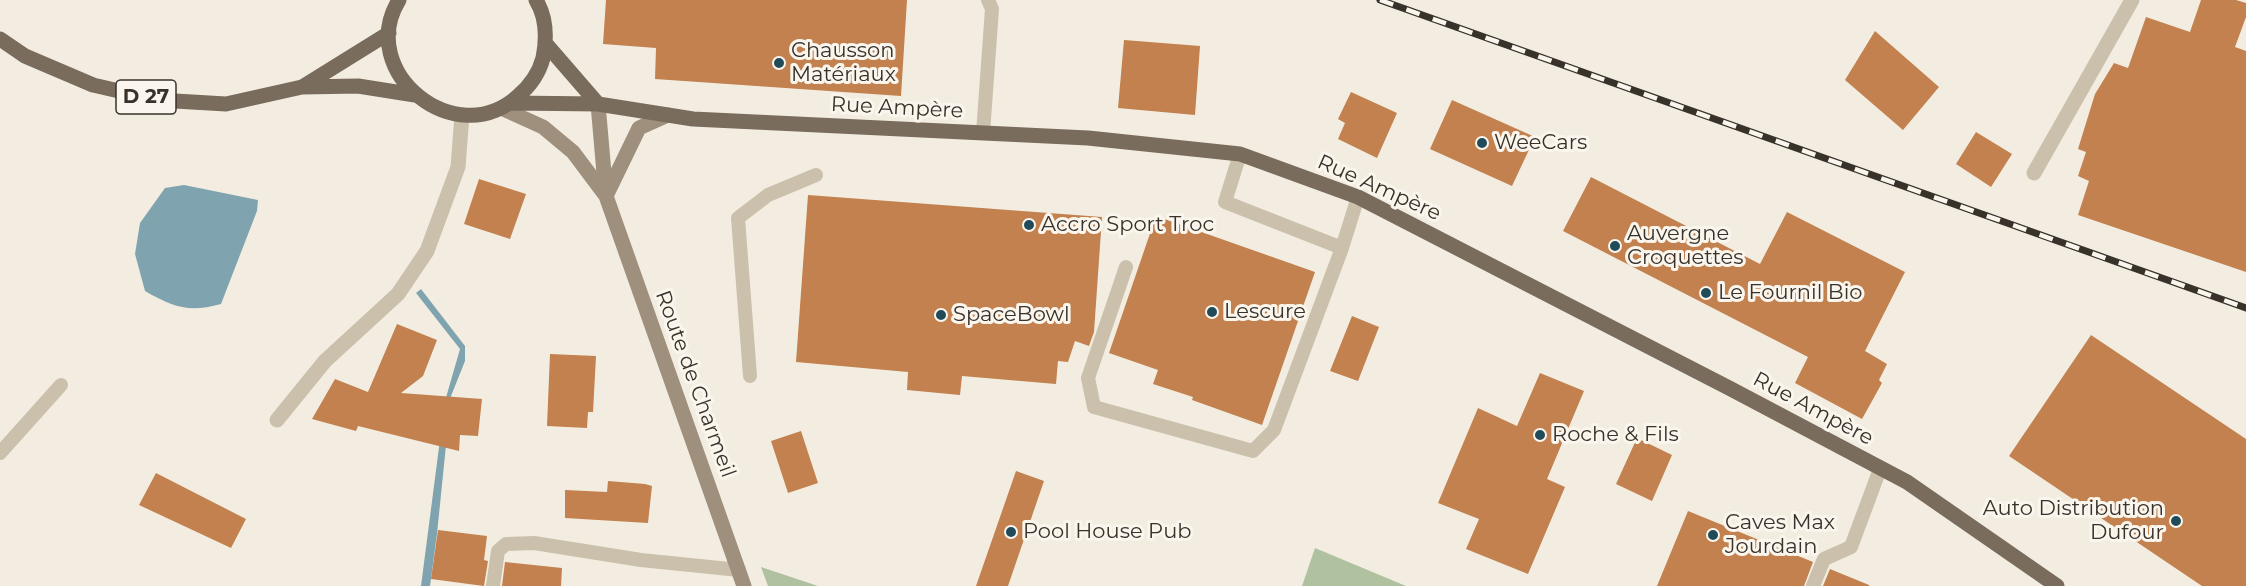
<!DOCTYPE html>
<meta charset="utf-8">
<style>
body{margin:0}
canvas{display:block;background:#f2ede0}
</style>
<canvas width="2246" height="586"></canvas>
<script>
const context = document.querySelector('canvas').getContext('2d');
context.lineJoin = 'round';
function paint(path, color) {
  context.fillStyle = color;
  context.fill(path, 'evenodd');
}
function trace(path, color, width, dash) {
  context.strokeStyle = color;
  context.lineWidth = width;
  context.lineCap = dash ? 'butt' : 'round';
  context.setLineDash(dash || []);
  context.stroke(path);
}
function label(font, color, halo, rows, align = 'center') {
  context.font = font + ' Montserrat,sans-serif';
  context.lineWidth = 6;
  context.setLineDash([]);
  context.textBaseline = 'middle';
  context.strokeStyle = halo;
  context.fillStyle = color;
  for (const [text, x, y, turn = 0] of rows) {
    context.save();
    context.translate(x, y);
    context.rotate((+turn || 0) * Math.PI / 180);
    context.textAlign = isNaN(turn) ? turn : align;
    if (halo) context.strokeText(text, 0, 0);
    context.fillText(text, 0, 0);
    context.restore();
  }
}
const green = new Path2D(`
 M 1315,548 L 1406,586 L 1302,586 Z
 M 761,567 L 818,586 L 768,586 Z`);
const water = new Path2D(`
 M 184,185 L 258,200 L 257,211 L 221,304 C 189,313 173,307 145,291 L 135,254 L 140,223 L 165,188 Z
 M 421,289 L 465,346 L 465,361 L 451,396 L 437,534 L 430,586 L 421,586 L 445,401 L 460,349 L 416,293 Z`);
const building = new Path2D(`
 M 606,0 L 907,0 L 901,96 L 655,79 L 656,48 L 603,44 Z
 M 2201,0 L 2236,0 L 2246,3 L 2246,17 L 2235,47 L 2246,51 L 2246,272 L 2078,215 L 2089,181 L 2078,176 L 2086,152 L 2078,149 L 2095,94 L 2114,63 L 2128,68 L 2146,17 L 2190,32 Z
 M 1875,31 L 1939,87 L 1903,130 L 1845,80 Z
 M 1124,40 L 1200,46 L 1195,115 L 1118,108 Z
 M 1351,92 L 1397,113 L 1377,158 L 1338,139 L 1345,123 L 1338,119 Z
 M 1452,100 L 1535,137 L 1512,186 L 1430,149 Z
 M 1976,132 L 2012,154 L 1991,187 L 1956,164 Z
 M 1591,177 L 1760,264 L 1787,212 L 1905,272 L 1865,351 L 1887,364 L 1879,380 L 1882,383 L 1862,419 L 1795,383 L 1808,357 L 1563,231 Z
 M 479,179 L 526,194 L 510,239 L 464,224 Z
 M 808,195 L 1102,217 L 1094,332 L 1089,346 L 1075,341 L 1068,362 L 1058,361 L 1056,384 L 962,376 L 960,395 L 907,390 L 908,372 L 796,362 Z
 M 1156,216 L 1315,272 L 1262,425 L 1192,400 L 1193,397 L 1153,384 L 1158,370 L 1109,353 Z
 M 1352,316 L 1379,327 L 1358,381 L 1330,371 Z
 M 397,324 L 437,340 L 423,376 L 401,393 L 482,399 L 478,436 L 460,435 L 459,451 L 358,426 L 356,431 L 312,419 L 335,379 L 368,392 Z
 M 2091,335 L 2246,439 L 2246,586 L 2202,586 L 2009,456 Z
 M 550,354 L 596,356 L 593,412 L 588,412 L 587,428 L 547,426 Z
 M 1540,373 L 1584,391 L 1547,479 L 1565,487 L 1528,574 L 1466,549 L 1479,519 L 1438,503 L 1478,408 L 1517,426 Z
 M 801,431 L 818,483 L 788,493 L 771,441 Z
 M 1637,438 L 1672,455 L 1652,501 L 1616,484 Z
 M 1016,471 L 1044,481 L 1008,586 L 976,586 Z
 M 156,473 L 246,519 L 231,548 L 139,505 Z
 M 608,481 L 645,484 L 652,486 L 648,523 L 565,518 L 565,490 L 607,492 Z
 M 1688,511 L 1813,562 L 1804,586 L 1657,586 Z
 M 438,530 L 487,536 L 484,560 L 488,561 L 484,586 L 431,579 Z
 M 505,562 L 562,568 L 561,586 L 502,586 Z
 M 1830,569 L 1869,585 L 1869,586 L 1823,586 Z`);
const lane = new Path2D(`
 M 983,133 L 992,9 L 988,0
 M 1342,248 L 1358,197
 M 1126,267 L 1088,378 L 1094,407 L 1253,451 L 1274,430 L 1342,248 L 1225,202 L 1240,154
 M 750,376 L 738,218 L 768,195 L 816,175
 M 0,453 L 61,385
 M 493,586 L 498,551 L 506,544 L 534,543 L 641,560 L 739,570
 M 1813,586 L 1824,559 L 1851,547 L 1880,469`);
const street = new Path2D(`
 M 2034,173 L 2132,0
 M 277,420 L 325,361 L 398,294 L 427,251 L 458,167 L 462,115`);
const secondary = new Path2D(`
 M 598,104 L 606,196 L 744,586
 M 501,108 L 543,127 L 573,152 L 606,196
 M 606,196 L 639,128 L 668,115`);
const primary = new Path2D(`
 M 399,0 C 355,72 456,153 518,96 C 530,86 539,73 543,58 C 547,38 547,18 536,0
 M 0,39 L 25,56 L 93,85 L 158,100 L 226,104 L 302,87 L 358,86 L 415,95
 M 546,44 L 598,104
 M 302,87 L 389,33
 M 511,103 L 598,104 L 693,119 L 1088,138 L 1240,154 L 1358,197 L 1731,389 L 1907,482 L 2057,586`);
const rail = new Path2D(`
 M 1380,0 L 2246,308`);
const markers = [
 [779,63,6,"#214b59"],
 [1482,143,6,"#214b59"],
 [1029,225,6,"#214b59"],
 [1615,246,6,"#214b59"],
 [1706,293,6,"#214b59"],
 [1212,312,6,"#214b59"],
 [941,315,6,"#214b59"],
 [1540,435,6,"#214b59"],
 [2176,521,6,"#214b59"],
 [1011,532,6,"#214b59"],
 [1713,535,6,"#214b59"]
];
const shields = [
 [146,97,60]
];
const shieldNames = [
 ["D 27",146,97]
];
const poiNames = [
 ["Chausson",791,51],
 ["Matériaux",791,75],
 ["WeeCars",1494,143],
 ["Accro Sport Troc",1041,225],
 ["Auvergne",1627,234],
 ["Croquettes",1627,258],
 ["Le Fournil Bio",1718,293],
 ["Lescure",1224,312],
 ["SpaceBowl",953,315],
 ["Roche & Fils",1552,435],
 ["Auto Distribution",2164,509,"right"],
 ["Dufour",2164,533,"right"],
 ["Caves Max",1725,523],
 ["Jourdain",1725,547],
 ["Pool House Pub",1023,532]
];
const streetNames = [
 ["Rue Ampère",897,108,3],
 ["Rue Ampère",1379,188,24],
 ["Route de Charmeil",695,384,70],
 ["Rue Ampère",1813,409,28]
];
paint(green, '#b0c1a0');
paint(water, '#80a4af');
paint(building, '#c2814f');
trace(lane, '#cbc0ac', 14);
trace(street, '#cbc0ac', 15);
trace(secondary, '#9e907d', 15);
trace(primary, '#7a6c5d', 15);
trace(rail, '#39322b', 7);
trace(rail, '#faf6ed', 4.5, [14]);
for (const [x, y, r, color] of markers) {
  const dot = new Path2D();
  dot.arc(x, y, r, 0, 2 * Math.PI);
  context.fillStyle = color;
  context.fill(dot);
  trace(dot, '#faf6ed', 2);
}
for (const [x, y, w] of shields) {
  const box = new Path2D();
  box.roundRect(x - w / 2, y - 17, w, 34, 4.5);
  context.fillStyle = '#faf6ed';
  context.fill(box);
  trace(box, '#39322b', 1.5);
}
label('bold 20px', '#39322b', null, shieldNames);
label('21px', '#39322b', '#faf6ed', poiNames, 'left');
label('21px', '#39322b', '#faf6ed', streetNames);
</script>
